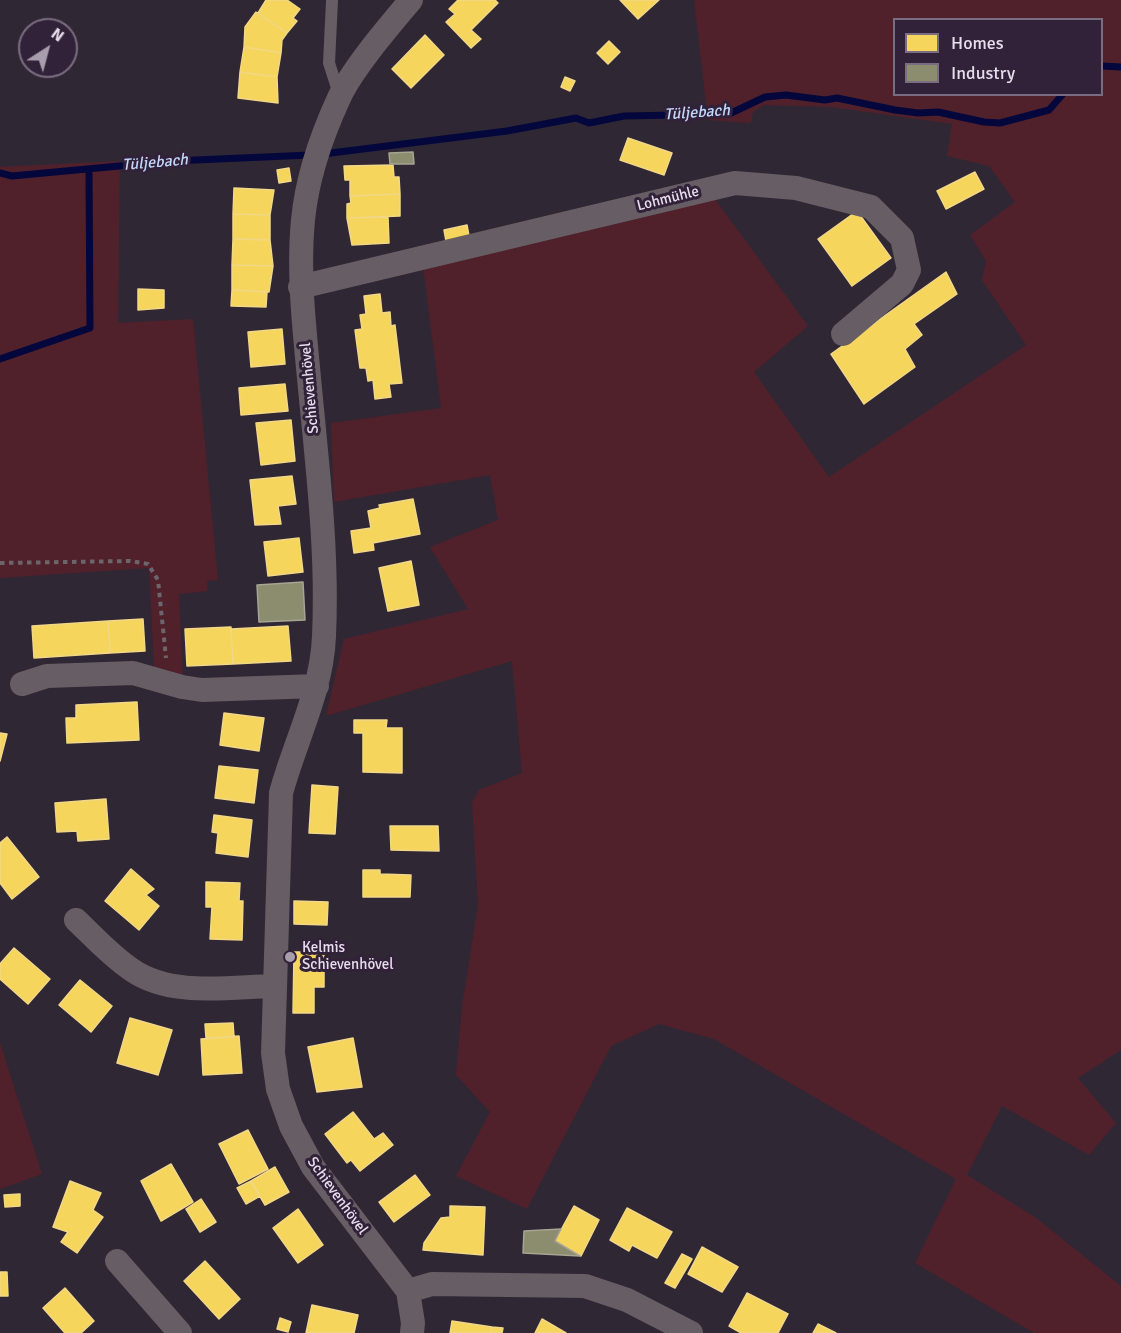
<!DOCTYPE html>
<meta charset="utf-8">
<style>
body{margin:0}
#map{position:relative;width:1121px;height:1333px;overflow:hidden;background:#302734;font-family:Signika,sans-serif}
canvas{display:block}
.legend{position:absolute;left:893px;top:18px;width:210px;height:78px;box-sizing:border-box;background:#322239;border:2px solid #7a6d81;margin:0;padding:8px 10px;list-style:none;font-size:18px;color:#e7ddec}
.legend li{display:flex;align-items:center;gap:12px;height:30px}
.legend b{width:30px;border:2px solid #7a6d81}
.north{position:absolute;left:18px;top:18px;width:60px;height:60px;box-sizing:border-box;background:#322239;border:2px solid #7a6d81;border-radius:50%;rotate:36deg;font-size:16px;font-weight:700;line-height:24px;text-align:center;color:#e7ddec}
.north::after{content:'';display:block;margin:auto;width:21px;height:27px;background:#a79dac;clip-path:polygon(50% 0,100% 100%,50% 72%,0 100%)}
</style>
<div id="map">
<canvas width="1121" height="1333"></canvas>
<ul class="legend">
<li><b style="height:16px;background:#f6d55c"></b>Homes</li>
<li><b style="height:16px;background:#8c8c6e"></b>Industry</li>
</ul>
<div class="north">N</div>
</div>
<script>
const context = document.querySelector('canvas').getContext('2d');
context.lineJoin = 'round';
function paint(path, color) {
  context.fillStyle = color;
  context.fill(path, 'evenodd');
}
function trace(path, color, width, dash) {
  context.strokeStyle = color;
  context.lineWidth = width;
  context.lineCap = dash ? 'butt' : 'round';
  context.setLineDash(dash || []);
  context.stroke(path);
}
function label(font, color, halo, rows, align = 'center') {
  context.font = font + ' Signika,sans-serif';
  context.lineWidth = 6;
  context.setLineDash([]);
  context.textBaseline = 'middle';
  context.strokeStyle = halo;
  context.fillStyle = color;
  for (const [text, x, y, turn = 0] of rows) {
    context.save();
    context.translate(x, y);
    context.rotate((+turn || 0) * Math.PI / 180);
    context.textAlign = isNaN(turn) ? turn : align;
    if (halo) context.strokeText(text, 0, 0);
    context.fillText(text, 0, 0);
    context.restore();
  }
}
const green = new Path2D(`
 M 694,0 L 1121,0 L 1121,1050 L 1078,1078 L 1116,1123 L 1089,1155 L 1002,1106 L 967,1175 L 1035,1217 L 1121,1286 L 1121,1333 L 1034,1333 L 915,1263 L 956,1179 L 714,1039 L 659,1024 L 611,1046 L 527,1209 L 456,1176 L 490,1112 L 456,1075 L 462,1006 L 478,905 L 472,802 L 479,790 L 522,773 L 512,661 L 326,716 L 344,639 L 468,609 L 430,547 L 498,520 L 490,475 L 334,502 L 331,423 L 441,408 L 423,266 L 712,195 L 808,326 L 754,372 L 829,477 L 1026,345 L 982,280 L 986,261 L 970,235 L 1015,202 L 989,166 L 947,156 L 952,124 L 831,107 L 764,105 L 753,112 L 751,123 L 708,120 ZM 894,20 L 1102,20 L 1102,94 L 894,94 Z
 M 120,161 L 118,323 L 193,319 L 218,580 L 207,581 L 208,591 L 179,594 L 183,679 L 154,667 L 149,568 L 0,578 L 0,167 Z
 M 0,1043 L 42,1174 L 0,1189 Z`);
const homes = new Path2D(`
 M 266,0 L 287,0 L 300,9 L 293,18 L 297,21 L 287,33 L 258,13 Z
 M 458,0 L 495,0 L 498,3 L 471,30 L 481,39 L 471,48 L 446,22 L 455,14 L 449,9 Z
 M 620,0 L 659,0 L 638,19 Z
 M 256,12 L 287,33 L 282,40 L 281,53 L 244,47 L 245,27 Z
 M 425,35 L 444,55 L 411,88 L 392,69 Z
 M 609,41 L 620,52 L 608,64 L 597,53 Z
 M 244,47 L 281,53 L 277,77 L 240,72 Z
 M 240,72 L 277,77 L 278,103 L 238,98 Z
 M 565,77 L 575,81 L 570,91 L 561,87 Z
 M 628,138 L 672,153 L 664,175 L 620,160 Z
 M 393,165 L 394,177 L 399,177 L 400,194 L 350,196 L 350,180 L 345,180 L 344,166 Z
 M 289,168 L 291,181 L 279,183 L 277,170 Z
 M 975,172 L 984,189 L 946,209 L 937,191 Z
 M 234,188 L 274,190 L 270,215 L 233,214 Z
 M 400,194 L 400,216 L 347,218 L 347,204 L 351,203 L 350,196 Z
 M 857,211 L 891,258 L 852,286 L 818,239 Z
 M 233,214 L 270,215 L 270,240 L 233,239 Z
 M 388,217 L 389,243 L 352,245 L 347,218 Z
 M 467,225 L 469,236 L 446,241 L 444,230 Z
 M 233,239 L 270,240 L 273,266 L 232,265 Z
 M 232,265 L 273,266 L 269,292 L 232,290 Z
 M 946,272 L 957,294 L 914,324 L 922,335 L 905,349 L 915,367 L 864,404 L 831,354 Z
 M 138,289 L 164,290 L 164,308 L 138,310 Z
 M 232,290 L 267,292 L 266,307 L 231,306 Z
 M 380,294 L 382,313 L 390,312 L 391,326 L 395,325 L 402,383 L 389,384 L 391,397 L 375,399 L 373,380 L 368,381 L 366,368 L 360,368 L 355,330 L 362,329 L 360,315 L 366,314 L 364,296 Z
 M 282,329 L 285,364 L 251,367 L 248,332 Z
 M 285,384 L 288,411 L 241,415 L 239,388 Z
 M 291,420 L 295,461 L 261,465 L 256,423 Z
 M 292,476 L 296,504 L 278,506 L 281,524 L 255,525 L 250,480 Z
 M 413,499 L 420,534 L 373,543 L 374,550 L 354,553 L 351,531 L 371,528 L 368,511 L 380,508 L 379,505 Z
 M 299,538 L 303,572 L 268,576 L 264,542 Z
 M 411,561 L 419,605 L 388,611 L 379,568 Z
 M 143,619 L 145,651 L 110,653 L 108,621 Z
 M 108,621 L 110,653 L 34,658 L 32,626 Z
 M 288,626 L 291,661 L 233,664 L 231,629 Z
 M 231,627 L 233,664 L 187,666 L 185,629 Z
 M 137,702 L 139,740 L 67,743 L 66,718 L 76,718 L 76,705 Z
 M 224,713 L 264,718 L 259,751 L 220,745 Z
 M 354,720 L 387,720 L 386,728 L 402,728 L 402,773 L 363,772 L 363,733 L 354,733 Z
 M 0,733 L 7,734 L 0,761 Z
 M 219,766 L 258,770 L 254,803 L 215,798 Z
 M 312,785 L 338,787 L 335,834 L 309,833 Z
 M 106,799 L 109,839 L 78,841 L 77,831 L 57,832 L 55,803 Z
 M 214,815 L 252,820 L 248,857 L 216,853 L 218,833 L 212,832 Z
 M 390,826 L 438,826 L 439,851 L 391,850 Z
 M 7,837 L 39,877 L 12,899 L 0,883 L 0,843 Z
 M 131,869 L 154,889 L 146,895 L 159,906 L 139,930 L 105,901 Z
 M 363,870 L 380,870 L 380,874 L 411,875 L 410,897 L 363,897 Z
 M 206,882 L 240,883 L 239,901 L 243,901 L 242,940 L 210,939 L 212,907 L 206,907 Z
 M 294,901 L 328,902 L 327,925 L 294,924 Z
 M 14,948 L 50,979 L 28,1004 L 0,979 L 0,964 Z
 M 294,952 L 324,952 L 324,987 L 314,987 L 314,1013 L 293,1013 Z
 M 80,980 L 112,1006 L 91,1032 L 59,1005 Z
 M 130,1018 L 172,1030 L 158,1075 L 117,1063 Z
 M 233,1023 L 234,1037 L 206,1038 L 205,1024 Z
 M 239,1036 L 242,1073 L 203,1075 L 201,1039 Z
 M 353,1038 L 362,1087 L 317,1092 L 308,1047 Z
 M 353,1112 L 374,1139 L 383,1133 L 393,1145 L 360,1171 L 351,1160 L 347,1163 L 325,1134 Z
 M 248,1130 L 268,1169 L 239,1184 L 219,1144 Z
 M 171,1164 L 193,1202 L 161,1221 L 141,1181 Z
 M 275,1167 L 289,1192 L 265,1205 L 251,1181 Z
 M 415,1175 L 430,1195 L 394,1222 L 379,1202 Z
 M 70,1181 L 101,1193 L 93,1210 L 103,1217 L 77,1253 L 61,1242 L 68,1232 L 53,1227 Z
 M 251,1181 L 260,1196 L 246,1204 L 237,1188 Z
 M 20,1194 L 20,1206 L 5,1207 L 4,1195 Z
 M 201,1199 L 216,1222 L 200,1232 L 186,1209 Z
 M 450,1206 L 485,1207 L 483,1255 L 423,1250 L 424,1243 L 441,1218 L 450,1217 Z
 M 574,1206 L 599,1220 L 581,1256 L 555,1241 Z
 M 627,1208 L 672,1232 L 657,1258 L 632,1245 L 629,1251 L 610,1240 Z
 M 298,1209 L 323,1245 L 298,1263 L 273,1228 Z
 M 702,1247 L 738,1267 L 722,1292 L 688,1274 Z
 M 682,1254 L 692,1259 L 675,1288 L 665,1283 Z
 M 205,1261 L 240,1299 L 219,1319 L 184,1281 Z
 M 0,1272 L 7,1272 L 8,1296 L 0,1296 Z
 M 65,1288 L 94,1321 L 81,1333 L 65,1333 L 43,1308 Z
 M 747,1293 L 788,1314 L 778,1333 L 741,1333 L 729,1326 Z
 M 312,1305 L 358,1315 L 354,1333 L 306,1333 Z
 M 280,1318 L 291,1322 L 288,1332 L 277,1329 Z
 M 542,1319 L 566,1333 L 535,1333 Z
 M 452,1321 L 492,1327 L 491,1333 L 450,1333 Z
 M 818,1324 L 836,1333 L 813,1333 Z
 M 492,1327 L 503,1328 L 502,1333 L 491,1333 Z`);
const industry = new Path2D(`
 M 413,152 L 414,164 L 390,164 L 389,153 Z
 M 303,582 L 305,620 L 259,622 L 257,585 Z
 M 561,1229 L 555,1241 L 580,1256 L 523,1253 L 524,1231 Z`);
const stream = new Path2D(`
 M 1102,66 L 1121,67
 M 323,154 L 507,131 L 576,118 L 589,123 L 624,116 L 729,114 L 765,97 L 786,95 L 825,100 L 837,98 L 895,110 L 918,113 L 938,112 L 984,122 L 1000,123 L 1049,110 L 1063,94
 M 0,173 L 12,176 L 173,161 L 310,155
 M 0,359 L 90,328 L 89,169`);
const path = new Path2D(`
 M 0,563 L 130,561 L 148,564 L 158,580 L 166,658`);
const lane = new Path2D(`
 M 332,1 L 329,63 L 339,94`);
const street = new Path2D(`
 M 411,0 C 390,25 352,69 339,98 C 321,137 307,178 303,220 C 298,273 304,325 309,378 C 317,464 328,550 324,636 C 322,691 295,741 281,793 L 273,1053 L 278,1089 L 291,1126 L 313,1167 L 408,1291 L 413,1323 L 412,1333
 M 300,287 L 735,183 L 796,188 L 871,207 L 902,238 L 909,270 L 902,284 L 843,334
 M 22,684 L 47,676 L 133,673 L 182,687 L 202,690 L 317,686
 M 76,920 C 94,937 111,956 132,970 C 171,997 228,987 273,986
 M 117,1261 L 180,1333
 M 408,1291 L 432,1284 L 585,1286 L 627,1300 L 691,1333`);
const markers = [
 [290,957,6,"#a79dac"]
];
const streetNames = [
 ["Lohmühle",668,199,-14],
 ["Schievenhövel",310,388,-95],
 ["Schievenhövel",337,1196,54]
];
const poiNames = [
 ["Kelmis",302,948],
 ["Schievenhövel",302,965]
];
const waterNames = [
 ["Tüljebach",697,113,-4],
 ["Tüljebach",155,163,-5]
];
paint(green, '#50212b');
paint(homes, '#f6d55c');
trace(homes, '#f2d787', 1.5);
paint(industry, '#8c8c6e');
trace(industry, '#a7a494', 1.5);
trace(stream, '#04073c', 7);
trace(path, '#6d656c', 4, [4.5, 4.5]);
trace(lane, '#675d64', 12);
trace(street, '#675d64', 24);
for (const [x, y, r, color] of markers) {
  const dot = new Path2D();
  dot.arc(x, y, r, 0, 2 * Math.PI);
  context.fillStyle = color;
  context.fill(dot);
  trace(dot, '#322239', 2);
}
label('15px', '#e7ddec', '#322239', streetNames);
label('15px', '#e7ddec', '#322239', poiNames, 'left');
label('italic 16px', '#c1d7fb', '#322239', waterNames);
</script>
